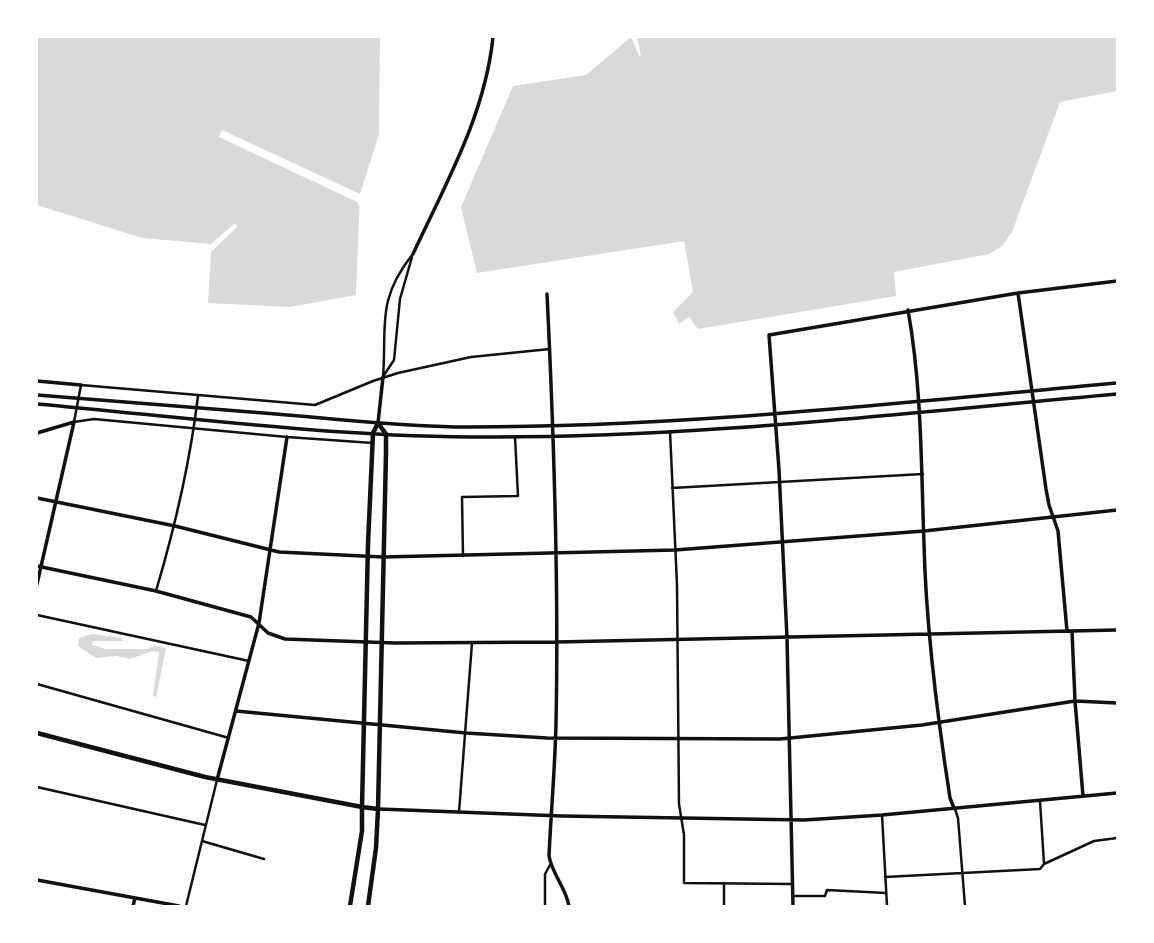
<!DOCTYPE html>
<style>
body{margin:0}
#map{position:relative;width:1154px;height:943px;overflow:hidden;background:#fff;font-family:"Source Sans 3",sans-serif}
canvas{display:block}
.frame{position:absolute;inset:0;border:38px solid #fff;pointer-events:none}
</style>
<div id="map">
<canvas width="1154" height="943"></canvas>
<div class="frame"></div>
</div>
<script>
const context = document.querySelector('canvas').getContext('2d');
context.lineJoin = 'round';
function paint(path, color) {
  context.fillStyle = color;
  context.fill(path, 'evenodd');
}
function trace(path, color, width, dash) {
  context.strokeStyle = color;
  context.lineWidth = width;
  context.lineCap = dash ? 'butt' : 'round';
  context.setLineDash(dash || []);
  context.stroke(path);
}
const water = new Path2D(`
 M 37,37 L 380,37 L 379,134 L 360,194 L 356,295 L 290,307 L 208,303 L 211,252 L 237,227 L 235,223 L 211,244 L 142,238 L 37,205 Z
 M 631,37 L 639,56 L 641,55 L 637,37 L 1117,37 L 1117,91 L 1060,102 L 1012,232 L 1002,246 L 989,254 L 894,272 L 896,296 L 698,329 L 689,317 L 679,324 L 673,312 L 693,292 L 684,241 L 477,273 L 461,207 L 513,86 L 586,75 Z
 M 92,634 L 122,638 L 123,641 L 93,641 L 92,645 L 105,649 L 148,649 L 154,646 L 166,648 L 156,697 L 153,696 L 159,652 L 153,651 L 130,659 L 117,656 L 96,658 L 78,646 L 79,638 Z`);
const pier = new Path2D(`
 M 222,130 L 360,194 L 360,207 L 357,202 L 219,137 Z`);
const minor = new Path2D(`
 M 384,375 L 394,360 L 400,299 L 412,257
 M 383,377 C 387,326 376,301 412,255
 M 670,431 L 677,585 L 679,804 L 684,835 L 684,883 L 792,884
 M 373,443 L 287,437 L 94,419 L 74,422 L 81,385 L 315,405 L 373,381 L 398,373 L 471,357 L 550,349
 M 672,488 L 923,474
 M 463,556 L 462,497 L 518,496 L 515,437
 M 156,591 C 175,527 190,463 198,396
 M 37,615 L 249,661
 M 37,684 L 229,738
 M 37,787 L 205,825
 M 1040,801 L 1044,864
 M 955,809 L 958,818 L 965,906
 M 459,812 L 472,643
 M 882,815 L 887,906
 M 202,841 L 264,859
 M 885,877 L 1040,869 L 1044,864 L 1094,841 L 1117,838
 M 724,883 L 724,906
 M 793,896 L 825,896 L 827,890 L 886,893
 M 186,906 L 217,780
 M 545,906 L 545,874 L 550,865`);
const tertiary = new Path2D(`
 M 413,254 C 446,183 485,115 493,37
 M 1018,293 L 1046,489 L 1049,505 L 1058,531 L 1067,631
 M 547,294 C 554,437 559,580 556,724 C 555,768 551,812 549,856 C 552,874 566,888 569,906
 M 908,310 C 922,388 921,465 924,544 C 926,629 937,714 950,798 L 954,808
 M 37,381 L 81,385
 M 37,395 C 116,401 196,407 276,414 C 335,419 395,426 455,427 C 676,428 897,403 1117,383
 M 37,404 C 181,417 326,436 471,437 C 687,439 903,413 1117,394
 M 378,423 L 383,377
 M 37,433 L 74,422
 M 37,498 L 175,526 L 279,552 L 383,557 L 675,550 L 924,531 L 1117,510
 M 37,566 L 156,591 L 251,617 L 268,633 L 285,639 L 395,643 L 557,642 L 1117,630
 M 37,584 L 74,422
 M 1072,631 L 1075,701 L 1083,796
 M 236,711 L 466,733 L 547,738 L 780,739 L 922,725 L 1075,701 L 1117,703
 M 217,780 L 259,623 L 287,437
 M 379,809 L 562,816 L 804,820 L 882,815 L 1117,793
 M 37,880 L 179,906
 M 133,906 L 135,898
 M 793,906 L 787,638 L 779,470 L 769,335 L 1018,293 L 1117,281`);
const secondary = new Path2D(`
 M 350,906 L 362,831 L 362,807
 M 368,906 L 376,848 L 378,809`);
const primary = new Path2D(`
 M 37,733 L 205,777 L 362,807 L 378,809 L 386,453 L 386,434 L 378,423 L 373,433 L 368,544 L 362,807`);
paint(water, '#d9d9d9');
paint(pier, '#fff');
trace(minor, '#111', 2.5);
trace(tertiary, '#111', 3.5);
trace(secondary, '#111', 4.5);
trace(primary, '#111', 4.5);
</script>
